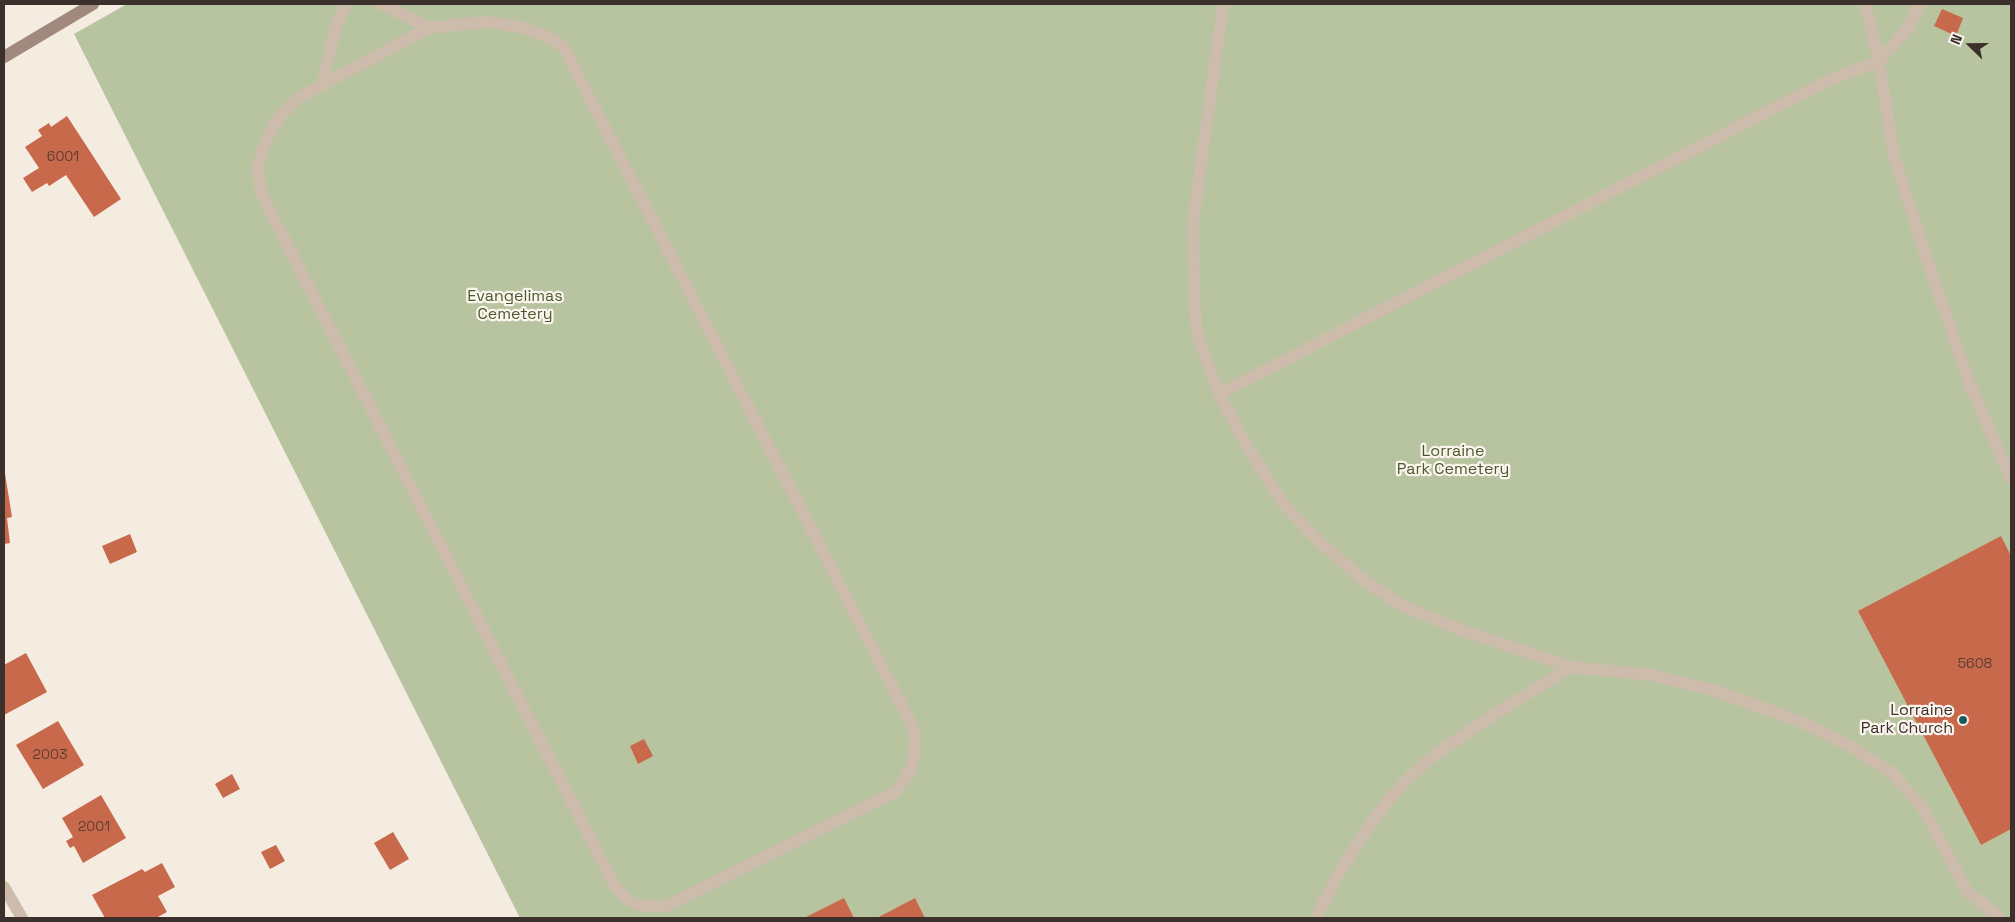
<!DOCTYPE html>
<style>
body{margin:0}
#map{position:relative;width:2015px;height:922px;overflow:hidden;background:#f4ebe1;font-family:"Space Grotesk",sans-serif}
canvas{display:block}
.frame{position:absolute;inset:0;border:5px solid #3b302b;pointer-events:none}
.north{position:absolute;left:1945px;top:20px;width:50px;height:50px;-webkit-text-stroke:4px #fbf5ee;paint-order:stroke;rotate:292deg;font-size:14px;font-weight:700;line-height:20px;text-align:center;color:#3b302b}
.north::after{content:'';display:block;margin:auto;width:18px;height:22px;background:#3b302b;clip-path:polygon(50% 0,100% 100%,50% 72%,0 100%)}
</style>
<div id="map">
<canvas width="2015" height="922"></canvas>
<div class="frame"></div>
<div class="north">N</div>
</div>
<script>
const context = document.querySelector('canvas').getContext('2d');
context.lineJoin = 'round';
function paint(path, color) {
  context.fillStyle = color;
  context.fill(path, 'evenodd');
}
function trace(path, color, width, dash) {
  context.strokeStyle = color;
  context.lineWidth = width;
  context.lineCap = dash ? 'butt' : 'round';
  context.setLineDash(dash || []);
  context.stroke(path);
}
function label(font, color, halo, rows, align = 'center') {
  context.font = font + ' "Space Grotesk",sans-serif';
  context.lineWidth = 4.5;
  context.setLineDash([]);
  context.textBaseline = 'middle';
  context.strokeStyle = halo;
  context.fillStyle = color;
  for (const [text, x, y, turn = 0] of rows) {
    context.save();
    context.translate(x, y);
    context.rotate((+turn || 0) * Math.PI / 180);
    context.textAlign = isNaN(turn) ? turn : align;
    if (halo) context.strokeText(text, 0, 0);
    context.fillText(text, 0, 0);
    context.restore();
  }
}
const green = new Path2D(`
 M 127,4 L 2011,4 L 2011,918 L 520,918 L 74,34 Z`);
const building = new Path2D(`
 M 1942,9 L 1963,18 L 1956,36 L 1934,26 Z
 M 67,116 L 121,199 L 94,217 L 66,175 L 49,186 L 47,183 L 32,192 L 23,178 L 39,168 L 25,147 L 42,136 L 38,130 L 49,123 L 51,127 Z
 M 4,467 L 12,517 L 7,518 L 10,543 L 4,544 Z
 M 130,534 L 137,552 L 110,564 L 102,546 Z
 M 2001,536 L 2011,556 L 2011,829 L 1981,845 L 1858,611 Z
 M 26,653 L 47,692 L 4,715 L 4,665 Z
 M 58,721 L 84,765 L 43,789 L 16,745 Z
 M 644,739 L 653,756 L 638,764 L 630,746 Z
 M 232,774 L 240,789 L 223,798 L 215,784 Z
 M 101,795 L 126,838 L 83,863 L 74,846 L 70,848 L 66,841 L 73,837 L 62,818 Z
 M 393,832 L 409,859 L 390,870 L 374,843 Z
 M 276,845 L 285,861 L 270,869 L 261,852 Z
 M 162,863 L 175,887 L 158,896 L 167,912 L 156,918 L 105,918 L 92,895 L 142,869 L 145,872 Z
 M 844,898 L 854,918 L 804,918 Z
 M 915,898 L 925,918 L 877,918 Z`);
const service = new Path2D(`
 M 381,4 L 429,28
 M 1223,4 L 1193,223 L 1194,291 L 1197,334 L 1219,394 L 1248,448 L 1284,505 L 1320,542 L 1361,578 L 1399,604 L 1456,628 L 1571,667 L 1651,675 L 1713,690 L 1804,723 L 1853,748 L 1892,773 L 1922,807 L 1968,892 L 2000,918
 M 1865,4 L 1879,61 L 1894,156 L 1925,254 L 1970,385 L 2011,478
 M 485,22 C 518,26 535,28 563,46 L 915,731 C 916,760 913,770 895,792 L 666,906 C 640,908 630,906 614,885 L 261,193 L 258,168 L 264,145 L 277,120 L 298,98 L 429,28 Z
 M 323,83 L 334,32 L 346,4
 M 1219,394 L 1827,81 L 1879,61 L 1907,30 L 1920,4
 M 1316,918 C 1338,870 1383,797 1425,763 C 1471,727 1522,698 1571,667`);
const minor = new Path2D(`
 M 4,887 L 22,918`);
const secondary = new Path2D(`
 M 4,57 L 93,4`);
const markers = [
 [1963,720,5,"#1f5a5e"]
];
const numberNames = [
 ["6001",63,157],
 ["5608",1975,664],
 ["2003",50,755],
 ["2001",94,827]
];
const parkNames = [
 ["Evangelimas",515,297],
 ["Cemetery",515,315],
 ["Lorraine",1453,452],
 ["Park Cemetery",1453,470]
];
const poiNames = [
 ["Lorraine",1953,711],
 ["Park Church",1953,729]
];
paint(green, '#b8c4a0');
paint(building, '#c8694b');
trace(service, '#cdbbac', 12);
trace(minor, '#cdbbac', 12);
trace(secondary, '#a18a7d', 12);
for (const [x, y, r, color] of markers) {
  const dot = new Path2D();
  dot.arc(x, y, r, 0, 2 * Math.PI);
  context.fillStyle = color;
  context.fill(dot);
  trace(dot, '#fbf5ee', 2);
}
label('14px', '#5e3e33', null, numberNames);
label('16px', '#4a5a2e', '#fbf5ee', parkNames);
label('16px', '#3b302b', '#fbf5ee', poiNames, 'right');
</script>
